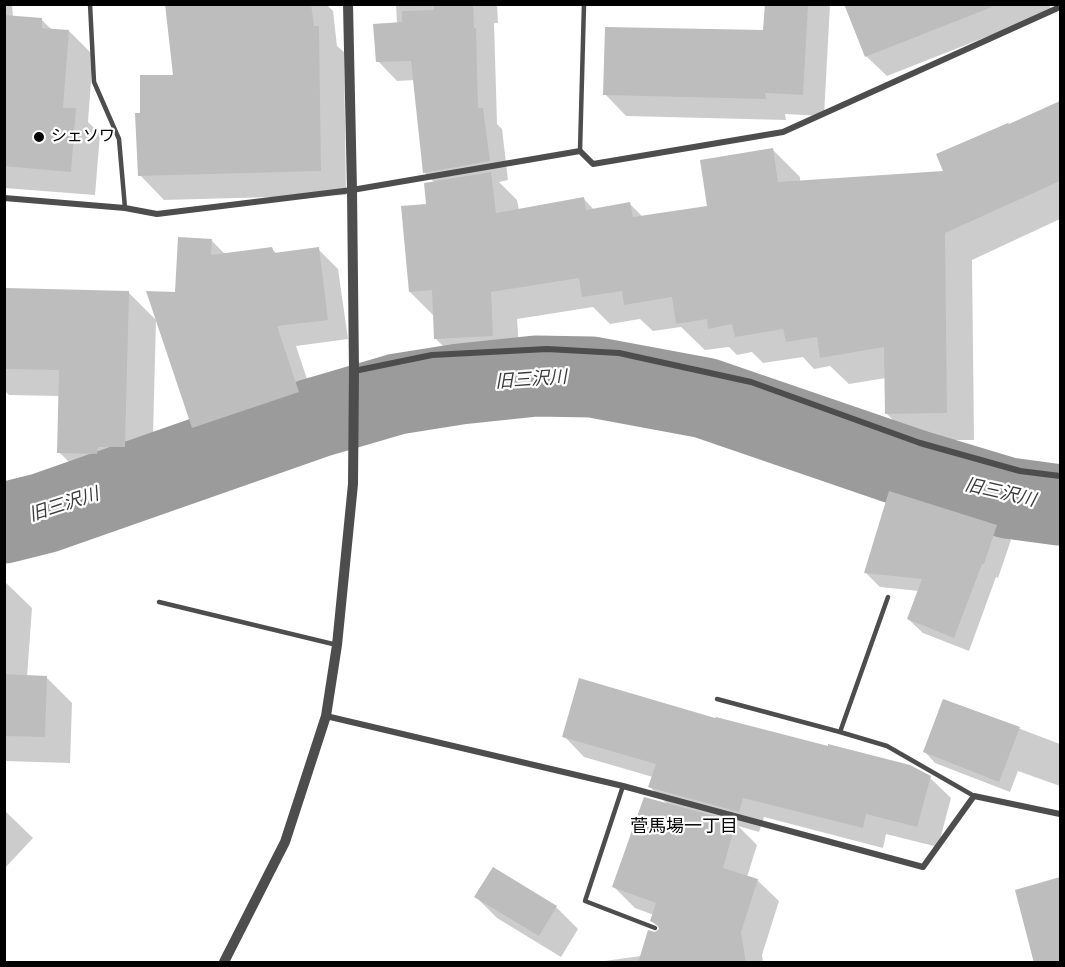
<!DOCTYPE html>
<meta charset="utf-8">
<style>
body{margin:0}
#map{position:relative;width:1065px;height:967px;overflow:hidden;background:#fff;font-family:Arial,sans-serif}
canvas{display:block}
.frame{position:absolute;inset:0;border:6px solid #000;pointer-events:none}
</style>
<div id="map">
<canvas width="1065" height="967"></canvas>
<div class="frame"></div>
</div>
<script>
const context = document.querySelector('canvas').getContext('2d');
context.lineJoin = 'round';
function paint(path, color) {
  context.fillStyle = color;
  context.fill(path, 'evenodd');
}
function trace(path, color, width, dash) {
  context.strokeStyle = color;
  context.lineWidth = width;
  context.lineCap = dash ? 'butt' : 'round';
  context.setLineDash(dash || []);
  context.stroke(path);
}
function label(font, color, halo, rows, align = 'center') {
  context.font = font + ' Arial,"Noto Sans JP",sans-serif';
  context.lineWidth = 4.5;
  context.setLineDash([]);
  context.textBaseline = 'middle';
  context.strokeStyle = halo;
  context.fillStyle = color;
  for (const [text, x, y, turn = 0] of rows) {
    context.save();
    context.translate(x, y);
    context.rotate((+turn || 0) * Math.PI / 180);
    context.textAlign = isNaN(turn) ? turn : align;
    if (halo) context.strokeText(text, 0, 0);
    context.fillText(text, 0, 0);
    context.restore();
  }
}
const shadow = new Path2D(`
 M 4,4 L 12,4 L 13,17 L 42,20 L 52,30 L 69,31 L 93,55 L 88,122 L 100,134 L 95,195 L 4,188 Z
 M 166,4 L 326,4 L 333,11 L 337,46 L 344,52 L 346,195 L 164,200 L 140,175 L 141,115 L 174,76 Z
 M 396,4 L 497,4 L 498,23 L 494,23 L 497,124 L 502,129 L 508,180 L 499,182 L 517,200 L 519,210 L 584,199 L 594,210 L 630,204 L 643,217 L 709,208 L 773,150 L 800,177 L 800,182 L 946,172 L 1009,126 L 1058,103 L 1060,106 L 1060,219 L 972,260 L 974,440 L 913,440 L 886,413 L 886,378 L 849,384 L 830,366 L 814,369 L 803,357 L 763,363 L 752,352 L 737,355 L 729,347 L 705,350 L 681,327 L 653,331 L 640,319 L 610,324 L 593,307 L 517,319 L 520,362 L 462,365 L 435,338 L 434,316 L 410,292 L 428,206 L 435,183 L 424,172 L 414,80 L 397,81 L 378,61 L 397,24 Z
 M 766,4 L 830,4 L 824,116 L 785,114 L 786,120 L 626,116 L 605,94 L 765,32 Z
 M 846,4 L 1049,4 L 1052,11 L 887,76 L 866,56 Z
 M 211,240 L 226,255 L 272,249 L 277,254 L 318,249 L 338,269 L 348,339 L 296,346 L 318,412 L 213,447 L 193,427 L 176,294 Z
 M 128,292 L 156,320 L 152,474 L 125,474 L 124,481 L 87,480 L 59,452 L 60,396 L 9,395 L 4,390 L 4,300 Z
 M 997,526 L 1011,540 L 998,578 L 996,577 L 969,651 L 923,633 L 908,619 L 919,591 L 880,587 L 865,572 Z
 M 4,581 L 32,608 L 27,677 L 46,677 L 72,703 L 70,763 L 4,761 Z
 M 944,700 L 1060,744 L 1060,786 L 1018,771 L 1010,792 L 935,763 L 925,752 Z
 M 717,720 L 930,778 L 951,798 L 938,847 L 886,834 L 883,848 L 764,817 L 759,832 L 738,826 L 757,845 L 747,877 L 757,880 L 779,901 L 762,955 L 763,962 L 597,962 L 641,956 L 655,934 L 661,930 L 652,921 L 654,915 L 635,908 L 614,887 L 668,805 L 650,787 L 653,777 L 584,757 L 564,736 Z
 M 4,810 L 33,838 L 4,869 Z
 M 493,869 L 557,908 L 578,929 L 561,957 L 497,918 L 476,897 Z
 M 1060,879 L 1060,962 L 1036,962 L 1016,891 Z`);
const river = new Path2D(`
 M 4,523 L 44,513 L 315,418 L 397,394 L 460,384 L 536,376 L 592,377 L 705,398 L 915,470 L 1008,498 L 1060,505`);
const building = new Path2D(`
 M 165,4 L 311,4 L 314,26 L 319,26 L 321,171 L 138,176 L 135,113 L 140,113 L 140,75 L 173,75 Z
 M 434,4 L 473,4 L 474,28 L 476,28 L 478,108 L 483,108 L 490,161 L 423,173 L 411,61 L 376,62 L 373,24 L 402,22 L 402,11 L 434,10 Z
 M 765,4 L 808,6 L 803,95 L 765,93 L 766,99 L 603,95 L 605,27 L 763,30 Z
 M 844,4 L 991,4 L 992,7 L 865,57 Z
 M 4,15 L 42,18 L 42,28 L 69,30 L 63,108 L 76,108 L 71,172 L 4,166 Z
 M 1060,101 L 1060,181 L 945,233 L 947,413 L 885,414 L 884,347 L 820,358 L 817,337 L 786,342 L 783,329 L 735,337 L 732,324 L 708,329 L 707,319 L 676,324 L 672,297 L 624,305 L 622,291 L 582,297 L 579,278 L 491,292 L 493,336 L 434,339 L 432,290 L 409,292 L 401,206 L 426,204 L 424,183 L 491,172 L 496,213 L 584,197 L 586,210 L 630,202 L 633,217 L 707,206 L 700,160 L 773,148 L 778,182 L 943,171 L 936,154 L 1008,123 L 1009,124 Z
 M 178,237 L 212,239 L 211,255 L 272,247 L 274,253 L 319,247 L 328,320 L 277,326 L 299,392 L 192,428 L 146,291 L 175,292 Z
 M 6,288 L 129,291 L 125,447 L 98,447 L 97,454 L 57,453 L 59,370 L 4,369 L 4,298 L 6,298 Z
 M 889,491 L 997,525 L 984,564 L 982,564 L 954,638 L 907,619 L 922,579 L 864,573 Z
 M 4,674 L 47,676 L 45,737 L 4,736 Z
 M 579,678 L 715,718 L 716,717 L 828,746 L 828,744 L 910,765 L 931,776 L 917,827 L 866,814 L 863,828 L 743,798 L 739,812 L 648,787 L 656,764 L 562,737 Z
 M 943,699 L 1020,727 L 999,782 L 923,752 Z
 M 644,797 L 736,822 L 723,868 L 758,879 L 741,932 L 746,963 L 638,963 L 648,930 L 655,932 L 659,929 L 658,925 L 650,921 L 656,903 L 612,887 Z
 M 493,867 L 557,906 L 539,936 L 474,897 Z
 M 1060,877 L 1060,963 L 1034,963 L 1015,890 Z`);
const service = new Path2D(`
 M 90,4 L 94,82 L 119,139 L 125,208
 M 580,151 L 584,4
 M 159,602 L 337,645
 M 717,699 L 840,732 L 887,746 L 974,796
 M 840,732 L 888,597
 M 623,786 L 585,901 L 655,928`);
const minor = new Path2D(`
 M 4,198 L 125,208 L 157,214 L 352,190 L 580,151 L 593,164 L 783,132 L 1060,7
 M 354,371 L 432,355 L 547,349 L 619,353 L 751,382 L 920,443 L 1020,471 L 1060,476
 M 326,716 L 623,786 L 923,867 L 974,796 L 1060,814`);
const tertiary = new Path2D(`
 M 224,962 L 285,842 L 326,716 L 337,645 L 353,484 L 354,371 L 352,190 L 348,4`);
const markers = [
 [39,137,6,"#000"]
];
const poiNames = [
 ["シェソワ",51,137]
];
const waterNames = [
 ["旧三沢川",531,380,-4],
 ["旧三沢川",1000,493,13],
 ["旧三沢川",64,505,-18]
];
const neighbourhoodNames = [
 ["菅馬場一丁目",684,827]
];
paint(shadow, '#0003');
trace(river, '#9b9b9b', 81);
paint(building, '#bdbdbd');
trace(service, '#4d4d4d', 4.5);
trace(minor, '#4d4d4d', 6);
trace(tertiary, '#4d4d4d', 10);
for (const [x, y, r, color] of markers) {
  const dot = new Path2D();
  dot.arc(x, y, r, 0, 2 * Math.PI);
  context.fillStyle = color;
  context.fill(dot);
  trace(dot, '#fff', 2);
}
label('16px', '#000', '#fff', poiNames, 'left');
label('italic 18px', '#3c3c3c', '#fff', waterNames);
label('18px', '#000', '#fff', neighbourhoodNames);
</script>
